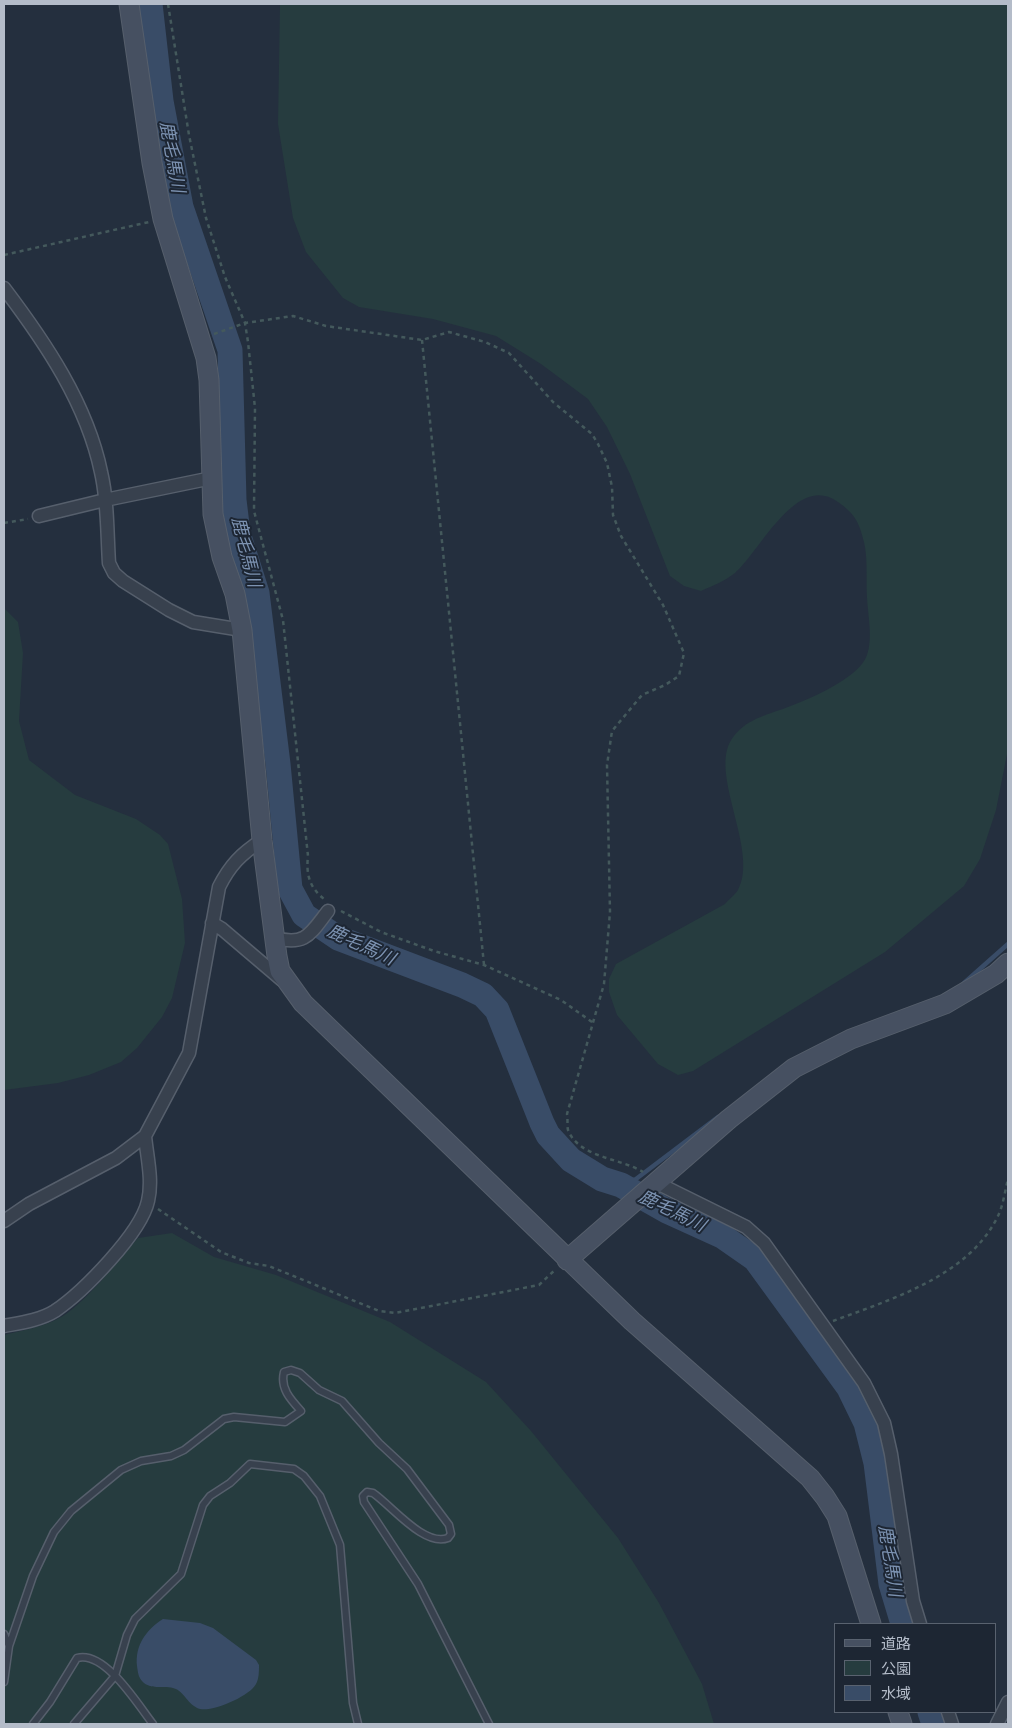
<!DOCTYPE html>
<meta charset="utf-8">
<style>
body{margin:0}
#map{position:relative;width:1012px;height:1728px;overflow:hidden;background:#242f3e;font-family:"Public Sans","Noto Sans JP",sans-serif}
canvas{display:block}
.frame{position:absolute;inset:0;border:5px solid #b4bcc9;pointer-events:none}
.legend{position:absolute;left:834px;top:1623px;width:162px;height:90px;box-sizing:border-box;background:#1d2633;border:1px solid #59626f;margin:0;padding:6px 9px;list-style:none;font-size:15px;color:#b4bcc9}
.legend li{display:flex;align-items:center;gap:10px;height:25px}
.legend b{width:25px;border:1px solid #59626f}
</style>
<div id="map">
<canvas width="1012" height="1728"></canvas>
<div class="frame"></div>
<ul class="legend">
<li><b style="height:6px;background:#465061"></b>道路</li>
<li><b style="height:14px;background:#263c3f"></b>公園</li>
<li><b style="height:14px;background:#394c67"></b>水域</li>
</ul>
</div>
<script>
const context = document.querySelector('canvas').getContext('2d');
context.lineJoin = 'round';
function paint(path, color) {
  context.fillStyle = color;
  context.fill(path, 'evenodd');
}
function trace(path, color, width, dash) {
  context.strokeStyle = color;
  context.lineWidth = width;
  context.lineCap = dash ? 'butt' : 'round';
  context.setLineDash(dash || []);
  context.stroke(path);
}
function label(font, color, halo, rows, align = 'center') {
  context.font = font + ' "Public Sans","Noto Sans JP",sans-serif';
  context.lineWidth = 4;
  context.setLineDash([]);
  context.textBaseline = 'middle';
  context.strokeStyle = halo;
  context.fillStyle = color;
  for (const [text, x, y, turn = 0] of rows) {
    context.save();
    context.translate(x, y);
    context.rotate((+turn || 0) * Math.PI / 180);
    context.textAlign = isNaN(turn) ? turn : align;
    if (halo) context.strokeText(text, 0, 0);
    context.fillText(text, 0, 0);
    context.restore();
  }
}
const green = new Path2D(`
 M 280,4 L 1008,4 L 1008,749 L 996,810 L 980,859 L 964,886 L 885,952 L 693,1071 L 678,1075 L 658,1064 L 617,1015 L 609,992 L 609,979 L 616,964 L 725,904 C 729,899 735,895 738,890 C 759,852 711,778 730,742 C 741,722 762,716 783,709 C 805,701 859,679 867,655 C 873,638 868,616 867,598 C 866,580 868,559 864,542 C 859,522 855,514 838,502 C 797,472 761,550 735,573 C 725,581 712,586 701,591 L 684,586 L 670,576 L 630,474 L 607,427 L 588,399 L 541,364 L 496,336 L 433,319 L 359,307 L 343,298 L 306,252 L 293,218 L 278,124 Z
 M 4,608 L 18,622 L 23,653 L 19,721 L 29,760 L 75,795 L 136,819 L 160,835 L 168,844 L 182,899 L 185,943 L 172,998 L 162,1017 L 137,1048 L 121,1062 L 89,1075 L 58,1083 L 4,1090 Z
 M 172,1233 L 214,1257 L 276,1275 L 390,1322 L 486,1382 L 531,1431 L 618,1538 L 659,1603 L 702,1684 L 714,1724 L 4,1724 L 4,1335 C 23,1330 45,1327 63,1316 C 88,1300 118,1261 138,1238 Z`);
const water = new Path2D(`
 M 163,1619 L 200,1623 L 213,1628 L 256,1660 L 259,1665 C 259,1671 259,1679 256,1684 C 250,1696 213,1712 200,1709 C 187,1705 185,1691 173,1688 C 164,1685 153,1690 144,1683 C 138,1678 138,1672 137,1666 C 135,1645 146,1630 163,1619 Z`);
const stream = new Path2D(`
 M 964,983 L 1008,944
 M 621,1185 L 636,1179 L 718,1117`);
const river = new Path2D(`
 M 150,4 L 161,101 L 181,207 L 230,350 L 234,500 L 238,533 L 257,593 L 278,764 L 290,889 L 304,915 L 338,938 L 462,985 L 483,995 L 497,1010 L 542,1123 L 548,1135 L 571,1160 L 602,1179 L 621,1185 L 667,1211 L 722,1236 L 755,1259 L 849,1388 L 866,1423 L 876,1463 L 891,1584 L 903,1624
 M 930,1712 L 934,1724`);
const path = new Path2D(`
 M 168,4 L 189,135 L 206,218 L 225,277 L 245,323 L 248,342 L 255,408 L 254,511 L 283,620 L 308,856 C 306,874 309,887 324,899
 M 4,255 L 149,222
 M 214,334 L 245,323 L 293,316 L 326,326 L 422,340 L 449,332 L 485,342 L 509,353 L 553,402 L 592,434 L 598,444 L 607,463 L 612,487 L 613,515 L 621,536 L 663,605 L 684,653 L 679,676 L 665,685 L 642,695 L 612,731 L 607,765 L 610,912 L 604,984 L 567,1114 C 568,1119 567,1126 568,1130 C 579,1158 621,1158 643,1172
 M 422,340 L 484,965
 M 4,523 L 28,519
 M 341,911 L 381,932 L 434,951 L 484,965 L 561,1000 L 592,1022
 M 158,1209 L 221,1252 L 249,1263 L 269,1266 L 379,1311 L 395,1313 L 539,1285 L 556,1269
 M 833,1321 C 892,1299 969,1276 998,1216 C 1003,1206 1005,1191 1008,1179`);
const lane = new Path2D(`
 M 4,1634 L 9,1646 L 4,1682
 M 9,1646 L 33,1576 L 54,1532 L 71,1511 L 121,1470 L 141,1461 L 171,1456 L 184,1450 L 224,1419 L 234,1417 L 285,1422 L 301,1411 C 290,1399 280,1388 284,1372 L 291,1370 L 300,1373 L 319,1390 L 342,1401 L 379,1443 L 407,1469 L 449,1525 L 451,1534 L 448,1538 C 424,1547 392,1506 373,1493 L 367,1492 L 363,1496 L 364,1502 L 418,1584 L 489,1724
 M 33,1724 L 50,1702 L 77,1658 C 105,1650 138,1705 153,1724
 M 74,1724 L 115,1676 L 127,1635 L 135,1619 L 181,1574 L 203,1505 L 210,1496 L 230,1483 L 250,1464 L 294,1469 L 304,1476 L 320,1496 L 340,1545 L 353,1703 L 358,1724`);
const street = new Path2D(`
 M 4,288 C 45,342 87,404 101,472 C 108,502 107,533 109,563 L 114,573 L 123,581 L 169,610 L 193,622 L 242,630
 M 39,516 L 105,500 L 212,478
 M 212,923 L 222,929 L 282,980
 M 275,938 C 306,946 310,934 328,911
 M 655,1182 L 746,1227 L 764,1243 L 864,1383 L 884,1423 L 891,1454 L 913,1601 L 920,1624
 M 4,1221 L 29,1204 L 116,1158 L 145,1136 L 189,1053 L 219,887 C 230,865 241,854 262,840
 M 4,1326 C 20,1323 41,1320 55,1311 C 83,1292 141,1233 148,1201 C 153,1180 147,1157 145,1136
 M 948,1712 L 952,1724
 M 997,1724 L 1008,1702`);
const secondary = new Path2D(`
 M 129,4 L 152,163 L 163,219 L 206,358 L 209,380 L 213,514 L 222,557 L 235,594 L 242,630 L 262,840 L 277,956 L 280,971 L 303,1003 L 632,1321 L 810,1478 L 825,1497 L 837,1516 L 871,1624
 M 567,1260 L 729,1119 L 794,1068 L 851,1039 L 945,1004 L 996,974 L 1008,963
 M 898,1712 L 902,1724`);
const waterNames = [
 ["鹿毛馬川",172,157,80],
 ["鹿毛馬川",246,552,76],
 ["鹿毛馬川",361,945,25],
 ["鹿毛馬川",672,1211,26],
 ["鹿毛馬川",890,1561,81]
];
paint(green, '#263c3f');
paint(water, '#394c67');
trace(stream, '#394c67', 4.5);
trace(river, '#394c67', 25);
trace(lane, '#565f6c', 9);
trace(street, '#565f6c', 15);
trace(secondary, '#565f6c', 21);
trace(path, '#44595c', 2.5, [4, 4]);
trace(lane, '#38414e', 6);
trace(street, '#38414e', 12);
trace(secondary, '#465061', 19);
label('italic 18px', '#7c92b1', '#1d2633', waterNames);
</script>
